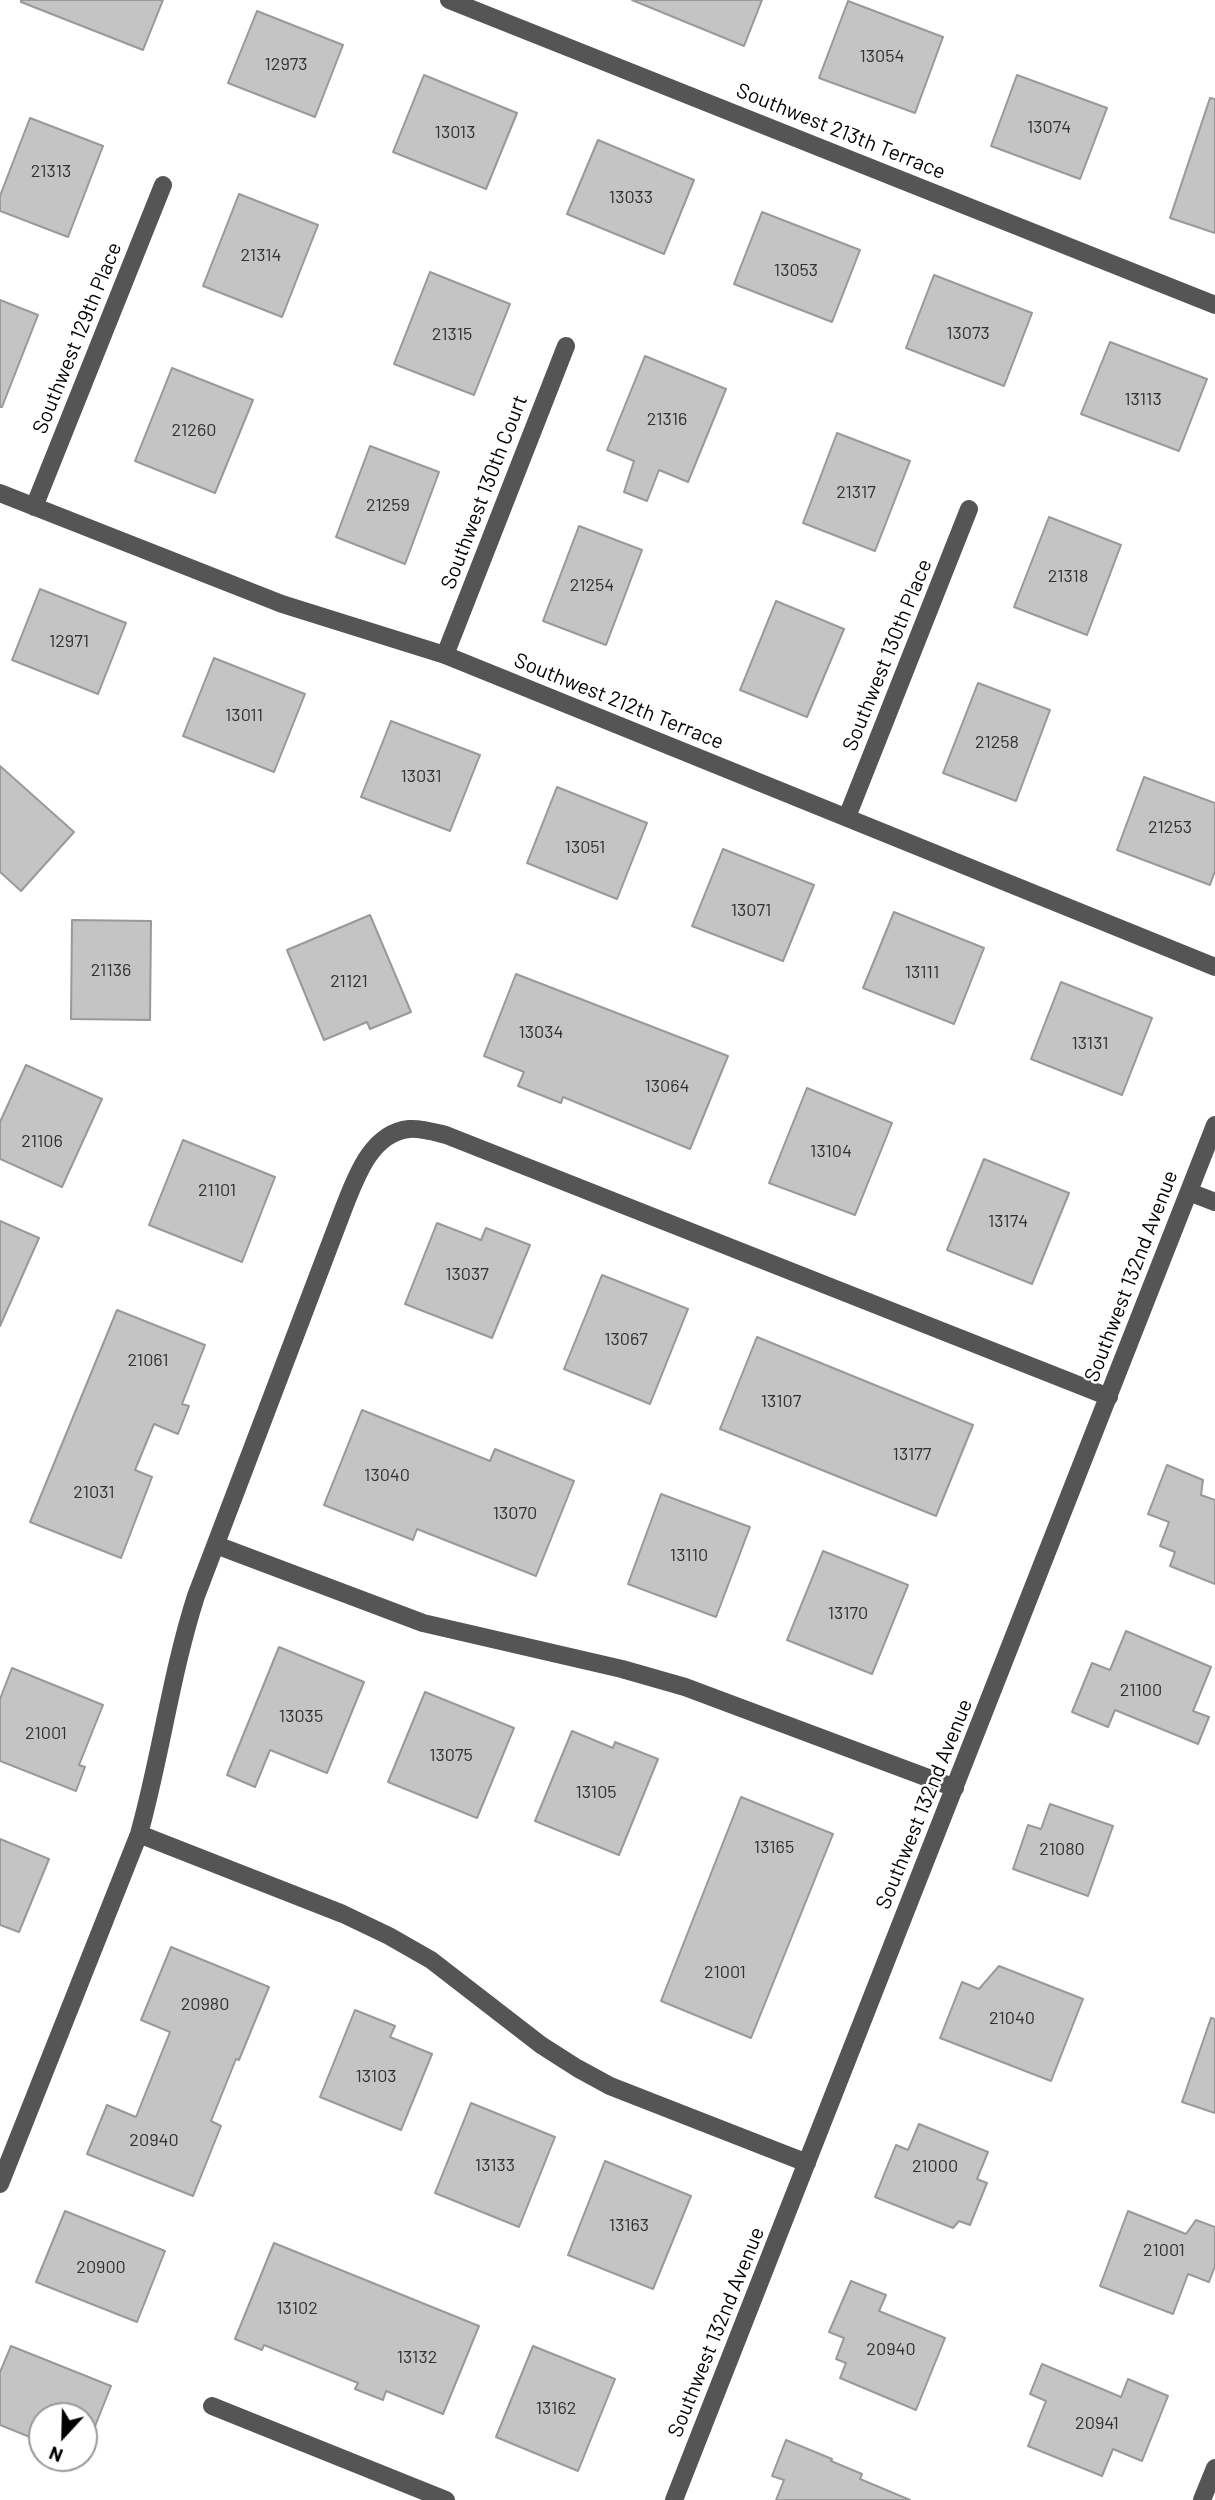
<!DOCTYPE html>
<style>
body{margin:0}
#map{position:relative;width:1215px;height:2500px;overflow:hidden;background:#fff;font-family:Barlow,sans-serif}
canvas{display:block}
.north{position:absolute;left:28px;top:2402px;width:70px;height:70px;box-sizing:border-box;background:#fff;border:2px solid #999;border-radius:50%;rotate:202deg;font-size:19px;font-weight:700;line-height:28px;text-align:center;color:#000}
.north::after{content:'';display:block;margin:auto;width:24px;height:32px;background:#000;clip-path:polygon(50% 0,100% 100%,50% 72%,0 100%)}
</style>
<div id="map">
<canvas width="1215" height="2500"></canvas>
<div class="north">N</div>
</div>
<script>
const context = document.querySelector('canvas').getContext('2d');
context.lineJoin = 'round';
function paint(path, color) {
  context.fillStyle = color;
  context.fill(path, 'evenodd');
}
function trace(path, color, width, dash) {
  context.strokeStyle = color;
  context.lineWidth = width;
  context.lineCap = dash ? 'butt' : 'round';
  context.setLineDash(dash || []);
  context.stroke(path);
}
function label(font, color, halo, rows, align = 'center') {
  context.font = font + ' Barlow,sans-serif';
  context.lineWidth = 5;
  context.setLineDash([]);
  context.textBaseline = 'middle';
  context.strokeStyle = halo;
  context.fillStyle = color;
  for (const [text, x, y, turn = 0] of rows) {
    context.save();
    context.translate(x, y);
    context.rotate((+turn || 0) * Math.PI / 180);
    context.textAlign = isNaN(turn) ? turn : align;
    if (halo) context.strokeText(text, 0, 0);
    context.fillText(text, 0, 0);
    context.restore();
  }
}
const building = new Path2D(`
 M 21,0 L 163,0 L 143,50 L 21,2 Z
 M 632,0 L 762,0 L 744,46 Z
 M 848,1 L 943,37 L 915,113 L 819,78 Z
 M 257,11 L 343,45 L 315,117 L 228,83 Z
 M 424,75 L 517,113 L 486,189 L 393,152 Z
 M 1017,75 L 1107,108 L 1080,179 L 991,146 Z
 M 1210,98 L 1215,99 L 1215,233 L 1170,218 Z
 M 30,118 L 103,146 L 68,237 L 0,211 L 0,196 Z
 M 598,140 L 694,180 L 664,254 L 567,214 Z
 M 239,194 L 318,225 L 282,317 L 203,286 Z
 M 762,212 L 860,250 L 832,322 L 734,284 Z
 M 430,272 L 510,304 L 474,395 L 394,364 Z
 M 934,275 L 1032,313 L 1004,386 L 906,348 Z
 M 0,300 L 38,315 L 2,407 L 0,407 Z
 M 1110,342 L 1207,379 L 1179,451 L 1081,414 Z
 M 645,356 L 726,389 L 688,482 L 659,470 L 647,501 L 624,492 L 634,461 L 607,450 Z
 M 172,368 L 253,400 L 215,493 L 135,461 Z
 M 837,433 L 910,461 L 875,551 L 803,523 Z
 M 370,446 L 439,472 L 405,564 L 336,537 Z
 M 1049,517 L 1121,545 L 1087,635 L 1014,607 Z
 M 579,526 L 642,550 L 606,645 L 543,621 Z
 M 40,589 L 126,623 L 98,694 L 12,660 Z
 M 776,601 L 844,629 L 807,717 L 740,690 Z
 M 214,658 L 305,694 L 274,772 L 183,736 Z
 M 978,683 L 1050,710 L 1016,801 L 943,773 Z
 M 391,721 L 480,755 L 450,831 L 361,797 Z
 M 0,766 L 74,832 L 21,891 L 0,872 Z
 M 1144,777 L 1215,803 L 1215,871 L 1210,885 L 1117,850 Z
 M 557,787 L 647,823 L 617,899 L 527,863 Z
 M 723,849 L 814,885 L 783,961 L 692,926 Z
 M 894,912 L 984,948 L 954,1024 L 863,988 Z
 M 370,915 L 411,1012 L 370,1029 L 367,1022 L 324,1040 L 287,950 Z
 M 72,920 L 151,921 L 150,1020 L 71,1019 Z
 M 516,974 L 728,1056 L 690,1149 L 563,1097 L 561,1103 L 518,1086 L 524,1072 L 484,1056 Z
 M 1061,982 L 1152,1018 L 1122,1095 L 1031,1059 Z
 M 26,1065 L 102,1099 L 62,1187 L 0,1159 L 0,1122 Z
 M 807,1088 L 892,1123 L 855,1215 L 769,1183 Z
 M 183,1140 L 275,1177 L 242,1262 L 149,1225 Z
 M 984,1159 L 1069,1193 L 1032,1284 L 947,1250 Z
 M 0,1221 L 39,1238 L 0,1326 Z
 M 437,1223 L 481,1240 L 486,1228 L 530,1245 L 492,1338 L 405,1304 Z
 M 602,1275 L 688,1309 L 650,1404 L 564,1369 Z
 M 117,1310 L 205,1345 L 182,1404 L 189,1406 L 178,1434 L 154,1424 L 135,1470 L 152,1477 L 121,1558 L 30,1522 Z
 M 757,1337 L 973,1425 L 936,1516 L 720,1429 Z
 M 362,1410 L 490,1461 L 495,1449 L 574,1481 L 536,1576 L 417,1529 L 413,1540 L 324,1505 Z
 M 1167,1465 L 1203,1480 L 1201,1495 L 1215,1500 L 1215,1584 L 1170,1566 L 1175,1552 L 1160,1546 L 1169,1522 L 1148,1514 Z
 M 661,1494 L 750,1527 L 716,1617 L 628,1584 Z
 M 823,1551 L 908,1585 L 872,1674 L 787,1640 Z
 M 1126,1631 L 1211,1667 L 1193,1711 L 1209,1717 L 1198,1744 L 1115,1710 L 1108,1727 L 1072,1712 L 1092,1663 L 1110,1670 Z
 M 279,1647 L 364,1682 L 327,1773 L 270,1750 L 255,1787 L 227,1775 Z
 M 12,1668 L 103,1705 L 79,1765 L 85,1767 L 76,1791 L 0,1761 L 0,1699 Z
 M 425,1692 L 514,1728 L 477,1818 L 388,1782 Z
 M 572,1731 L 613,1748 L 615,1742 L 658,1759 L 619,1855 L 535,1821 Z
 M 741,1797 L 833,1834 L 751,2038 L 661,2001 Z
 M 1050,1804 L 1113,1826 L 1088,1896 L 1013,1869 L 1028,1825 L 1041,1829 Z
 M 0,1839 L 49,1859 L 19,1932 L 0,1925 Z
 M 171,1947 L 269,1987 L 239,2060 L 236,2059 L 211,2121 L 221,2126 L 193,2196 L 87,2154 L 107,2105 L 136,2117 L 170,2032 L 141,2020 Z
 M 999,1966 L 1083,1999 L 1051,2081 L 940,2038 L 962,1982 L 979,1989 Z
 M 355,2010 L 395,2026 L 390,2037 L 432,2054 L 401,2130 L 320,2097 Z
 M 1211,2018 L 1215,2019 L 1215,2113 L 1182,2102 Z
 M 471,2103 L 555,2137 L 519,2227 L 435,2193 Z
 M 919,2124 L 988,2152 L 977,2179 L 987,2183 L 970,2225 L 959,2221 L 953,2228 L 875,2197 L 896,2145 L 908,2150 Z
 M 605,2161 L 691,2196 L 653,2289 L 568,2255 Z
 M 65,2211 L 165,2251 L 137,2322 L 36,2282 Z
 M 1128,2211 L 1186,2234 L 1196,2220 L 1215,2227 L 1215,2266 L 1209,2282 L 1188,2274 L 1173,2314 L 1100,2286 Z
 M 274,2243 L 479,2326 L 443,2414 L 386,2391 L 383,2400 L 355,2389 L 358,2383 L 264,2345 L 262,2350 L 235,2339 Z
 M 851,2281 L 886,2295 L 879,2311 L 945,2338 L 916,2410 L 840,2378 L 846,2363 L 836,2359 L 844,2338 L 829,2332 Z
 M 11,2346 L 111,2386 L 84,2454 L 84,2416 L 42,2416 L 42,2442 L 0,2425 L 0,2372 Z
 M 533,2346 L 615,2379 L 578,2471 L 496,2437 Z
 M 1042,2364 L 1121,2397 L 1128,2379 L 1168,2396 L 1142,2461 L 1113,2449 L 1102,2476 L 1028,2446 L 1046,2401 L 1030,2394 Z
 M 786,2440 L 832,2459 L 831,2461 L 862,2474 L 860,2479 L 910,2500 L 776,2500 L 784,2480 L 772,2476 Z`);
const minor = new Path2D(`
 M 449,0 L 1215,305
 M 0,493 L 282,604 L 445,655 L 1215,967
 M 34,507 L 163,185
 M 445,655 L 566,346
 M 847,817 L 969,509
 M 1189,1192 L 1215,1202
 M 216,1545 L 423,1623 L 622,1669 L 685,1687 L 955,1788
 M 139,1834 L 343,1914 L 389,1936 L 431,1960 L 541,2045 L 577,2068 L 610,2086 L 807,2163
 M 0,2184 L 139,1834 C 161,1755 171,1674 196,1596 L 343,1210 C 355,1180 370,1133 409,1129 C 421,1128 434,1132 446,1135 L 1109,1397
 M 212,2406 L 446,2500
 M 674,2500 L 1215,1125
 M 1202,2500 L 1215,2468`);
const numberNames = [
 ["13054",882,56],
 ["12973",286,64],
 ["13074",1049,127],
 ["13013",455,132],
 ["21313",51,171],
 ["13033",631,197],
 ["21314",261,255],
 ["13053",796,270],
 ["13073",968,333],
 ["21315",452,334],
 ["13113",1143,399],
 ["21316",667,419],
 ["21260",194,430],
 ["21317",856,492],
 ["21259",388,505],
 ["21318",1068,576],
 ["21254",592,585],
 ["12971",69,641],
 ["13011",244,715],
 ["21258",997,742],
 ["13031",421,776],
 ["21253",1170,827],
 ["13051",585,847],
 ["13071",751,910],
 ["21136",111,970],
 ["13111",922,972],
 ["21121",349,981],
 ["13034",541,1032],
 ["13131",1090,1043],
 ["13064",667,1086],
 ["21106",42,1141],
 ["13104",831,1151],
 ["21101",217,1190],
 ["13174",1008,1221],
 ["13037",467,1274],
 ["13067",626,1339],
 ["21061",148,1360],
 ["13107",781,1401],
 ["13177",912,1454],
 ["13040",387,1475],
 ["21031",94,1492],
 ["13070",515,1513],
 ["13110",689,1555],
 ["13170",848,1613],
 ["21100",1141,1690],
 ["13035",301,1716],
 ["21001",46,1733],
 ["13075",451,1755],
 ["13105",596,1792],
 ["13165",774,1847],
 ["21080",1062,1849],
 ["21001",725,1972],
 ["20980",205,2004],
 ["21040",1012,2018],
 ["13103",376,2076],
 ["20940",154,2140],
 ["13133",495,2165],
 ["21000",935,2166],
 ["13163",629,2225],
 ["21001",1164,2250],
 ["20900",101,2267],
 ["13102",297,2308],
 ["20940",891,2349],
 ["13132",417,2357],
 ["13162",556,2408],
 ["20941",1097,2423]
];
const streetNames = [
 ["Southwest 213th Terrace",841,131,22],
 ["Southwest 129th Place",77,338,-68],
 ["Southwest 130th Court",484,492,-69],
 ["Southwest 130th Place",887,655,-68],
 ["Southwest 212th Terrace",619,701,22],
 ["Southwest 132nd Avenue",1131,1276,-69],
 ["Southwest 132nd Avenue",924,1804,-68],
 ["Southwest 132nd Avenue",716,2332,-68]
];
paint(building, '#c4c4c4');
trace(building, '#999', 2);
trace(minor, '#555', 18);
label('18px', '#313131', null, numberNames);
label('21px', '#000', '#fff', streetNames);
</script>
